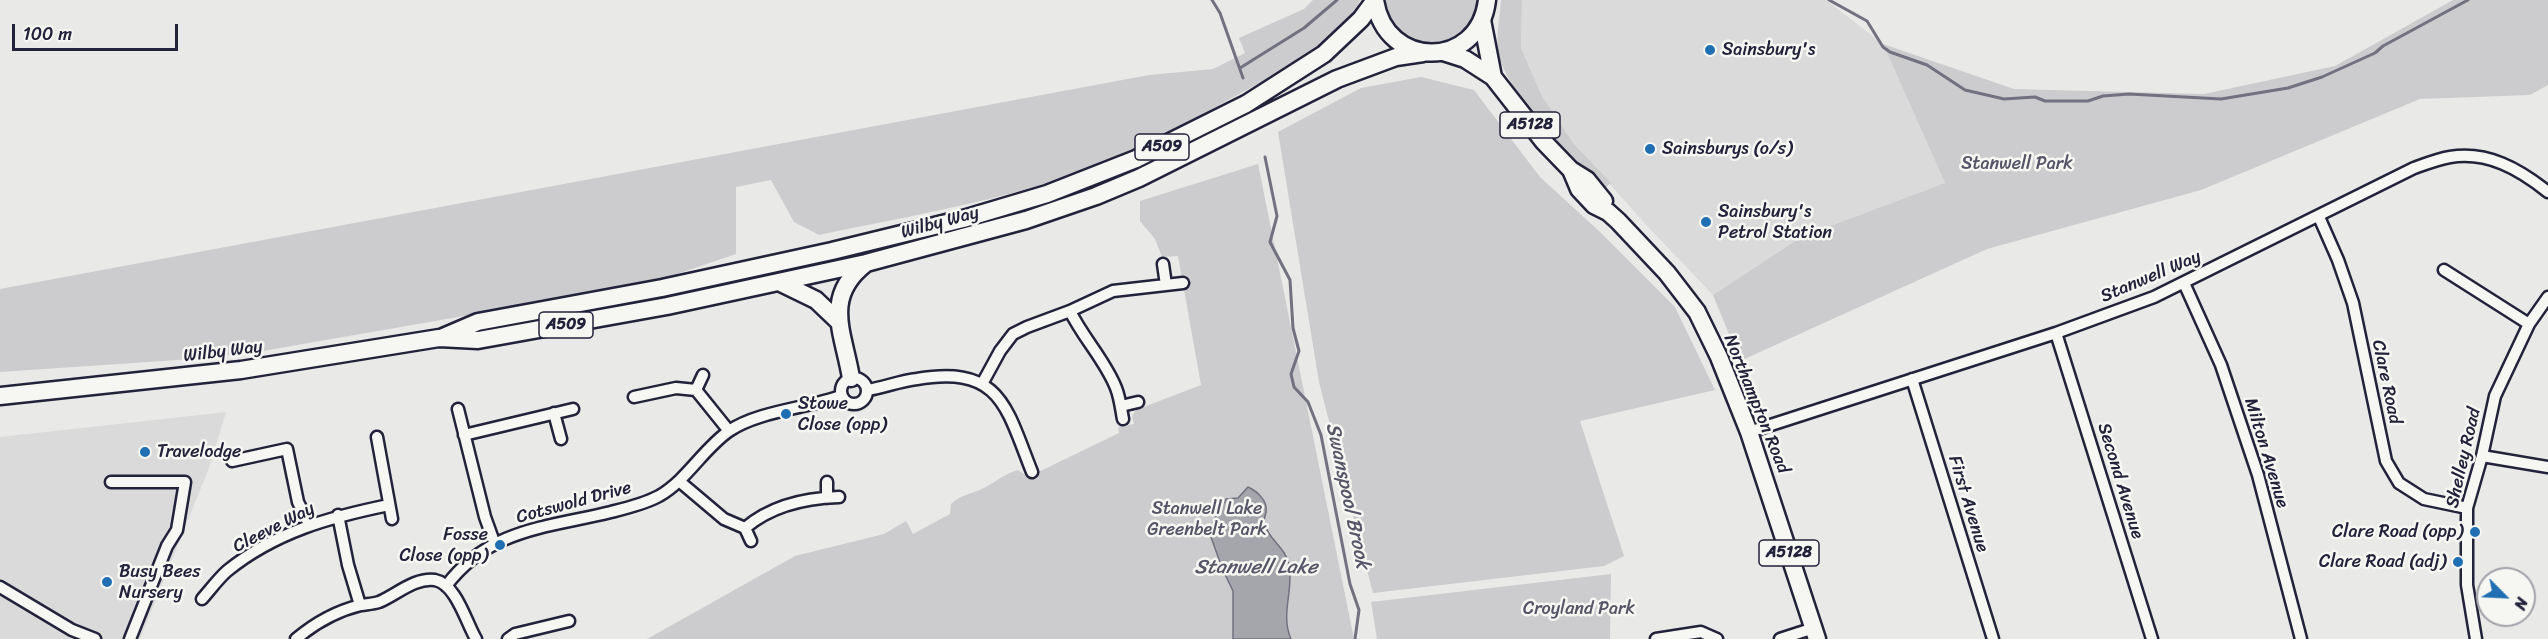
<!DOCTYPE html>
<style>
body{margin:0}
#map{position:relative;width:2548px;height:639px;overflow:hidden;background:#e9e9e7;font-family:Sriracha,sans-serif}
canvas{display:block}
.north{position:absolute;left:2476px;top:567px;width:60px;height:60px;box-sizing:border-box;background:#f6f6f2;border:2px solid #a1a1a9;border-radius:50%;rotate:114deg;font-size:16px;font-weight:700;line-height:24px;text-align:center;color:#22223b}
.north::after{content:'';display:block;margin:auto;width:21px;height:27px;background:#1f6fb2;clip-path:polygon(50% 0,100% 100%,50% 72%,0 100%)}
.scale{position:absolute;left:12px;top:24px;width:166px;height:27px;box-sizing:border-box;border:3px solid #22223b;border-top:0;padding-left:8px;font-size:18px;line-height:21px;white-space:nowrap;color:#22223b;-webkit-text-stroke:4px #f6f6f2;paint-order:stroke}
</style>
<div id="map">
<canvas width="2548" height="639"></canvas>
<div class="north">N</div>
<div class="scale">100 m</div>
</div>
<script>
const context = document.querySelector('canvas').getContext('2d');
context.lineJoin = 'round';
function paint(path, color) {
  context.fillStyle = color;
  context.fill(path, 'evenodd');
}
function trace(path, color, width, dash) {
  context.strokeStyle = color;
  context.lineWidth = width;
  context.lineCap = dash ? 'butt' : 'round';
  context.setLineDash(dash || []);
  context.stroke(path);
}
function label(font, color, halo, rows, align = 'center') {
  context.font = font + ' Sriracha,sans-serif';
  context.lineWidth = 5;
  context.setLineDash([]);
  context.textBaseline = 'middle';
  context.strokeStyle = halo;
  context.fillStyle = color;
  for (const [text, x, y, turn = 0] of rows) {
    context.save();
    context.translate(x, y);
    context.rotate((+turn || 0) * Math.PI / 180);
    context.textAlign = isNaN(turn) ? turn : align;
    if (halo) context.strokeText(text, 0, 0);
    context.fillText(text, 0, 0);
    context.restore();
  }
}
const built = new Path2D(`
 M 1522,0 L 1826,0 L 1883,44 L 1945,183 L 1801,237 L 1713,295 L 1650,229 L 1574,144 L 1542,96 L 1521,48 Z
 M 226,412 L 209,468 L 140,639 L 0,639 L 0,437 Z`);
const green = new Path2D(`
 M 1313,0 L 1360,0 C 1347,38 1293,66 1260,85 L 1259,83 C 1192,120 1118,162 1045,184 C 971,206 894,219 819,235 L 794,222 L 771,180 L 736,187 L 736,254 L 671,276 L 504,309 L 257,352 L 192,359 L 0,372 L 0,289 L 1149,75 L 1213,69 L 1245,53 L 1239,38 L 1304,9 Z
 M 1384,0 L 1481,0 C 1479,6 1479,13 1477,18 C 1475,23 1468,28 1464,32 C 1434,62 1389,41 1384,0 Z
 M 1501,0 L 1522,0 L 1521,48 L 1542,96 L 1574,144 L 1611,183 L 1604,189 C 1575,165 1503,88 1498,51 C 1496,34 1500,16 1501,0 Z
 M 2453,0 L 2548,0 L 2548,85 L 2530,95 L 2420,99 L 2201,190 L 1987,249 L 1740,361 L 1713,295 L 1801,237 L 1945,183 L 1883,44 L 2014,89 L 2204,94 L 2335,66 Z
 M 1421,77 L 1474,90 L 1540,177 L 1599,231 L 1675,307 L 1715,390 L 1580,421 L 1624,556 L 1604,566 L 1373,593 L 1319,382 L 1278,132 L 1361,88 Z
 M 1258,164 L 1354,639 L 647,639 L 795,556 L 884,534 L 906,521 L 913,534 L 950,514 L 951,504 C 961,495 970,494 982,489 C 994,483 1004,474 1018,470 L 1028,477 L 1119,433 L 1118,427 L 1134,424 L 1132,416 L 1136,410 L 1201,385 L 1178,256 L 1162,257 L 1155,239 L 1140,221 L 1140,201 Z
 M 1611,574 L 1610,639 L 1377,639 L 1371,602 Z`);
const water = new Path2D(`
 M 1248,487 C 1257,491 1268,501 1266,512 C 1265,518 1263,519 1265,525 C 1269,540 1286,548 1289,565 C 1294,590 1280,614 1291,639 L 1233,639 L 1233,591 L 1222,568 L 1211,537 L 1213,522 L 1226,499 L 1238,498 Z`);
const stream = new Path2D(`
 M 1212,0 L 1220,13 L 1243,78
 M 1829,0 L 1867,21 L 1883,47 L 1890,52 L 1927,65 L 1965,90 L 2004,99 L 2035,97 L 2045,101 L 2088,101 L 2103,96 L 2129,94 L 2221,99 L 2288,88 L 2322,77 L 2375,53 L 2383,46 L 2468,0
 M 1240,68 L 1304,28 L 1337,0
 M 1265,157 L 1277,216 L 1270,242 L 1290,280 L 1293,328 L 1299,351 L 1291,374 L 1294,387 L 1308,402 L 1321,435 L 1350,584 L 1359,610 L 1355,639`);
const minor = new Path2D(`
 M 2319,217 L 2338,260 L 2353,303 L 2386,461 L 2399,483 L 2424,499 L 2467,508
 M 1163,264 L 1166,285
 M 2444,270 L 2529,324
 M 2184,283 L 2221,365 L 2258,475 L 2301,639
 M 1070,311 C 1083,338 1105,360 1116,388 C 1120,398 1121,409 1123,419
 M 2056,333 L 2152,639
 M841 391a13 13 0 1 1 26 0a13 13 0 1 1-26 0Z
 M 1912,379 L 1993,639
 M 982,384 L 1000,351 L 1013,334 L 1027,327 L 1070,311 L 1113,291 L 1183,283
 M 696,390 L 703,375
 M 868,390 C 885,387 900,381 917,379 C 1001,365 1006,407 1032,472
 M 634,397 L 676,388 L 696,390 L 729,431
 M 1121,406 L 1138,402
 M 458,409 L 485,517 L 494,542
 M 554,413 L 561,439
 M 1749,432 L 2056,333 L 2154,297 L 2414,168 C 2425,164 2438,159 2450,157 C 2488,151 2519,169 2548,192
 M 464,435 L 573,409
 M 377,437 L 392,519
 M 2482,456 L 2548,467
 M 232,461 L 287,449 L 298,502 L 309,524
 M 679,481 L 724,519 L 745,528 C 772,505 805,498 839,497
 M 111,482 L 185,482 L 177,530 L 167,546 L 130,639
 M 827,498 L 827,482
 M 338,515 L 348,565 L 360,605
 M 745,528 L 751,541
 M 446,586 C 490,528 546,528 611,512 C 627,508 644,504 659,496 C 687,480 703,449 729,431 C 758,411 808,408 841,396
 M 0,587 L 72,630 L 95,639
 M 202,599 C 210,590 218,579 227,571 C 275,532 330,517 389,505
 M 296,639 C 315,623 336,611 361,605 C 367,604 373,604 379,602 C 396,595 415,577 435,580 C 456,584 466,622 476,639
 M 508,639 L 515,634 L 569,621
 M 1656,639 L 1701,632 L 1717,639
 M 1780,639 L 1814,628
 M 2476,639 L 2467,585 L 2467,508 L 2482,456 L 2495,396 L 2529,324 L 2548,297`);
const primary = new Path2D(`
 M 1482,20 L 1493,77
 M 1443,52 L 1465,59 L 1493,77 L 1544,142 L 1571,170 L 1587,180 L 1604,201
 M 1571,170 L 1579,189 L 1594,205 L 1608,212 L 1618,221 L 1667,273 L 1697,312 L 1719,357 L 1749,432 L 1817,639`);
const trunk = new Path2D(`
 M 1375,0 C 1385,70 1479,70 1487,0
 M 779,282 L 816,300 L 838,321
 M 443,337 L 478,322 L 662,288 L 832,251 L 963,219 L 1047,194 L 1136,159 L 1246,104 L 1324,54 L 1361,19 L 1375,0
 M 851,378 C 844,334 822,298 865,264
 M 0,396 L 241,370 L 439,338 L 478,340 L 667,306 L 866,263 L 1026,220 L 1096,196 L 1139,178 L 1337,79 L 1396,57 L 1423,53`);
const markers = [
 [1710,50,6,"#1f6fb2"],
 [1650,149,6,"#1f6fb2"],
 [1706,222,6,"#1f6fb2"],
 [786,414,6,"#1f6fb2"],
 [145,452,6,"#1f6fb2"],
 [2475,532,6,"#1f6fb2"],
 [500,545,6,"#1f6fb2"],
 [2458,562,6,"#1f6fb2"],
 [107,582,6,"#1f6fb2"]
];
const shields = [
 [1530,125,60],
 [1162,147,54],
 [566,325,54],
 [1789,553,60]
];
const shieldNames = [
 ["A5128",1530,125],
 ["A509",1162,147],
 ["A509",566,325],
 ["A5128",1789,553]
];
const poiNames = [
 ["Sainsbury's",1722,50],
 ["Sainsburys (o/s)",1662,149],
 ["Sainsbury's",1718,212],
 ["Petrol Station",1718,233],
 ["Stowe",798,404],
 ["Close (opp)",798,425],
 ["Travelodge",157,452],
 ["Clare Road (opp)",2463,532,"right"],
 ["Fosse",488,535,"right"],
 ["Close (opp)",488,556,"right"],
 ["Clare Road (adj)",2446,562,"right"],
 ["Busy Bees",119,572],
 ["Nursery",119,593]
];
const parkNames = [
 ["Stanwell Park",2017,164],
 ["Stanwell Lake",1207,509],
 ["Greenbelt Park",1207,530],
 ["Croyland Park",1579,609]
];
const streetNames = [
 ["Wilby Way",940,223,-15],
 ["Stanwell Way",2151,277,-23],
 ["Wilby Way",223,352,-7],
 ["Clare Road",2386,382,78],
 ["Northampton Road",1756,404,68],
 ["Milton Avenue",2266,453,73],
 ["Shelley Road",2464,458,-77],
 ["Second Avenue",2120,481,73],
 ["Cotswold Drive",574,503,-15],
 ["First Avenue",1968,504,73],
 ["Cleeve Way",274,528,-27]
];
const waterNames = [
 ["Swanspool Brook",1347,496,78],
 ["Stanwell Lake",1256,568]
];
paint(built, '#dadada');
paint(green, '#ccccce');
paint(water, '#a5a5ac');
trace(water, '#71717f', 1.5);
trace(stream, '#71717f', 3);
trace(minor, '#22223b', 15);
trace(primary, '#22223b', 21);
trace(trunk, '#22223b', 21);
trace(minor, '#f6f6f2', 10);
trace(primary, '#f6f6f2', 16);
trace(trunk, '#f6f6f2', 16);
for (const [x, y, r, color] of markers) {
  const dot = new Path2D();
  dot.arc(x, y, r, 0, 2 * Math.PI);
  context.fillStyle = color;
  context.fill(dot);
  trace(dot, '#f6f6f2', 2);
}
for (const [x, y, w] of shields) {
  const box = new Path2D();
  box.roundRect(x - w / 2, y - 13, w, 26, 4.5);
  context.fillStyle = '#f6f6f2';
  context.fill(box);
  trace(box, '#22223b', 1.5);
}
label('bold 16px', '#22223b', null, shieldNames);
label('18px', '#22223b', '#f6f6f2', poiNames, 'left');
label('18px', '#555567', '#f6f6f2', parkNames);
label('18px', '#22223b', '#f6f6f2', streetNames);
label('italic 20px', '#565668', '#f6f6f2', waterNames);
</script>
